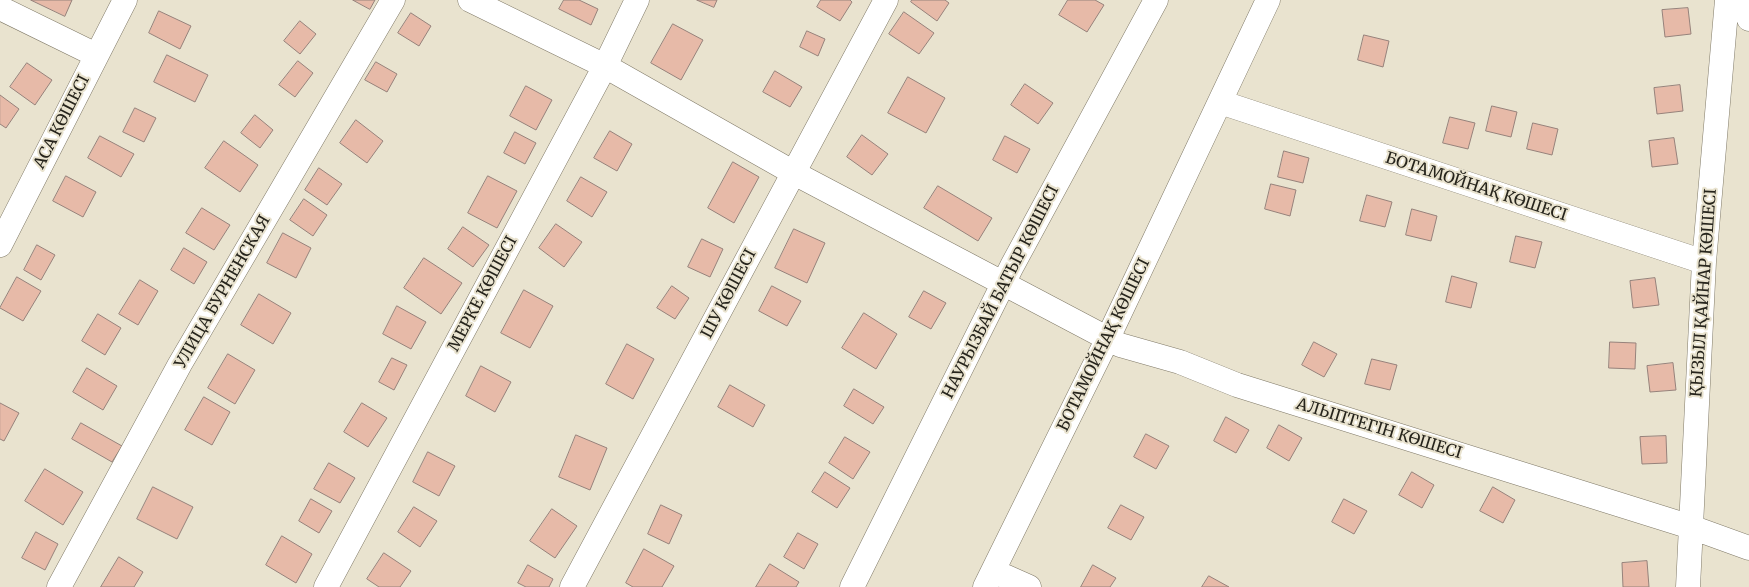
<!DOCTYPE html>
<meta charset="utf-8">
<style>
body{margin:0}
canvas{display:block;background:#e9e3cf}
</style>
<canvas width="1749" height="587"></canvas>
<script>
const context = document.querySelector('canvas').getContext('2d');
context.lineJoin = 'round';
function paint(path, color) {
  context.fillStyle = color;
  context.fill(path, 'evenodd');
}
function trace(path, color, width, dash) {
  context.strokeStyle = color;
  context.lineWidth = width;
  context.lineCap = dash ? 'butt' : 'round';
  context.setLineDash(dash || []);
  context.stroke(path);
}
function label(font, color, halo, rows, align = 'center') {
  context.font = font + ' Merriweather,serif';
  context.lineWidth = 4;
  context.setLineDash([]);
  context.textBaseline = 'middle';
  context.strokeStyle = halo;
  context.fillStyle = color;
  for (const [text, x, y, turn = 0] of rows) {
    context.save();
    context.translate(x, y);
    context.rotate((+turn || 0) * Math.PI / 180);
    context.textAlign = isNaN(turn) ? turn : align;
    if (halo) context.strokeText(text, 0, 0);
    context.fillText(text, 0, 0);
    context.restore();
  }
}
const building = new Path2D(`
 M 31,0 L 72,0 L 65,16 Z
 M 353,0 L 375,0 L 370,9 Z
 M 564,0 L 579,0 L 598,9 L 591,25 L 559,9 Z
 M 697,0 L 717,0 L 714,7 Z
 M 821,0 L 850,0 L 852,2 L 840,21 L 817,7 Z
 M 912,0 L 945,0 L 949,3 L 937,21 L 911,2 Z
 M 1068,0 L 1095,0 L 1104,5 L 1087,32 L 1059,15 Z
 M 1688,8 L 1691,34 L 1665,37 L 1662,10 Z
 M 159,11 L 191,26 L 180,49 L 149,33 Z
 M 904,12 L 934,33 L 919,54 L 889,34 Z
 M 411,13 L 431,26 L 419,46 L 398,33 Z
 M 300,21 L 316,34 L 300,54 L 284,41 Z
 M 673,24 L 703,40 L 681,80 L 651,63 Z
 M 807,31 L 825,39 L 818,56 L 800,47 Z
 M 1364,35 L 1389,41 L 1383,67 L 1358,60 Z
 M 167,55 L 208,75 L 195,102 L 154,82 Z
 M 298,61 L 313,73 L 295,97 L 279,85 Z
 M 376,62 L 397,74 L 387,92 L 365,80 Z
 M 27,63 L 52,80 L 35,105 L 10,87 Z
 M 775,71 L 802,87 L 790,107 L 763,92 Z
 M 908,77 L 945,98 L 926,133 L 888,113 Z
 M 1025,84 L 1053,103 L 1038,124 L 1011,105 Z
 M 1680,85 L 1683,111 L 1657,114 L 1654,88 Z
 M 526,86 L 552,100 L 536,130 L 510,116 Z
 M 0,95 L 19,109 L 6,128 L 0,124 Z
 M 1492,106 L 1517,112 L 1511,137 L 1486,131 Z
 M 135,108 L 156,118 L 144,142 L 123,132 Z
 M 255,115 L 273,130 L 260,148 L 241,133 Z
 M 1450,117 L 1475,123 L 1468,149 L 1443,143 Z
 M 356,120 L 383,141 L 367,163 L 340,143 Z
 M 1533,123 L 1558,129 L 1552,155 L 1527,149 Z
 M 610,131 L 632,144 L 617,171 L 594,158 Z
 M 515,132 L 536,143 L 525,164 L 504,153 Z
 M 862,135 L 888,154 L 872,175 L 847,157 Z
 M 100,136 L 134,154 L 121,177 L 88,158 Z
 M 1005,136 L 1030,149 L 1017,173 L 993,160 Z
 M 1674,138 L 1678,164 L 1652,167 L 1649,141 Z
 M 224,141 L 258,165 L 240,192 L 205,168 Z
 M 1284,151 L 1309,158 L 1303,183 L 1278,177 Z
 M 733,162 L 759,177 L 734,223 L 708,208 Z
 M 319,168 L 342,184 L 327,205 L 305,190 Z
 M 66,176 L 96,192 L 83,217 L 53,201 Z
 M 488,176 L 517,191 L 497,228 L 468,213 Z
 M 581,177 L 607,192 L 592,217 L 567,201 Z
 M 1271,184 L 1296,190 L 1290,216 L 1265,209 Z
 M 938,186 L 992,218 L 978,241 L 924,208 Z
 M 1367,195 L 1392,202 L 1385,227 L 1360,221 Z
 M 304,199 L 327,215 L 313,236 L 290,220 Z
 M 202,208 L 230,225 L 214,250 L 186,233 Z
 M 1412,209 L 1437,216 L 1431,241 L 1406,235 Z
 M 556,224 L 582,242 L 564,267 L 539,248 Z
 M 463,227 L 489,245 L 473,267 L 448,249 Z
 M 794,229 L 825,243 L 807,283 L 775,268 Z
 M 283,233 L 311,248 L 296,278 L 267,263 Z
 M 1516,236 L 1542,242 L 1535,268 L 1510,262 Z
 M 702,239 L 723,249 L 710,277 L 688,267 Z
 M 37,245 L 55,255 L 41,280 L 24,270 Z
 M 184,248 L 207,262 L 194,284 L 171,270 Z
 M 424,258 L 462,283 L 441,314 L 404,288 Z
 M 1452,276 L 1477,283 L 1471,308 L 1446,302 Z
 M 17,277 L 41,291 L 23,321 L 0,308 Z
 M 1655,278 L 1659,305 L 1633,308 L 1630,281 Z
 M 140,280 L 158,291 L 138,325 L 119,314 Z
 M 672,286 L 689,298 L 675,319 L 657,308 Z
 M 772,286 L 801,301 L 787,326 L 759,311 Z
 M 524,290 L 553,306 L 530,348 L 501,333 Z
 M 924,291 L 946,303 L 931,329 L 909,317 Z
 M 259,294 L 291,313 L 273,344 L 241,325 Z
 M 397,306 L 426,322 L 411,349 L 383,334 Z
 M 864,313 L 897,334 L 876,369 L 842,348 Z
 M 98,314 L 121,328 L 105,355 L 82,341 Z
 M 1314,342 L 1337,354 L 1324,377 L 1302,365 Z
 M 1610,342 L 1636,343 L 1635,369 L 1609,368 Z
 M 627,344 L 654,359 L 633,399 L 606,384 Z
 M 228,354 L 255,370 L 235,404 L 208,388 Z
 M 392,358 L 407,365 L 394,390 L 379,382 Z
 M 1372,359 L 1397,365 L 1390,390 L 1365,384 Z
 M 1673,363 L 1676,390 L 1650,392 L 1647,366 Z
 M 481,366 L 511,382 L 495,412 L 466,396 Z
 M 87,368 L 117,386 L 103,410 L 73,392 Z
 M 730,385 L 765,405 L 753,427 L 718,407 Z
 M 854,389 L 884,407 L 873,424 L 844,406 Z
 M 204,397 L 230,412 L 212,445 L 185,430 Z
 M 0,403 L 19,413 L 4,441 L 0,439 Z
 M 362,403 L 387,418 L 368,447 L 344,432 Z
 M 1226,417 L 1249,430 L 1236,453 L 1214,441 Z
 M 81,423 L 122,446 L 112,462 L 72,439 Z
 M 1279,425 L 1302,438 L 1289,461 L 1267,448 Z
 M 1146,434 L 1169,446 L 1156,469 L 1134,457 Z
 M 576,435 L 607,448 L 590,490 L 559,477 Z
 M 1666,436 L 1667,463 L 1642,464 L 1640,437 Z
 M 845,437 L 870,452 L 853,479 L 829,463 Z
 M 428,452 L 455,466 L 439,496 L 413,482 Z
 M 329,463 L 355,478 L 340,503 L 314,489 Z
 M 45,469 L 83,492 L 63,525 L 25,501 Z
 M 825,472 L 850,488 L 837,508 L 812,492 Z
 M 1412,472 L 1434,485 L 1422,508 L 1399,495 Z
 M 153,487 L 193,507 L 177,539 L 137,519 Z
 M 1493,487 L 1515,500 L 1503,523 L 1480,511 Z
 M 311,499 L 332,511 L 319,533 L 299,521 Z
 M 1344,499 L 1367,511 L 1354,534 L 1332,522 Z
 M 661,505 L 682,515 L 669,544 L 648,534 Z
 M 1121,505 L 1144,517 L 1131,540 L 1108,528 Z
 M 414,507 L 437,521 L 420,547 L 398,532 Z
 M 552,509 L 577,526 L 555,558 L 530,541 Z
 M 36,532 L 58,544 L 45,570 L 22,558 Z
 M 798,533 L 818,544 L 804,569 L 784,557 Z
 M 282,536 L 312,554 L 296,583 L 266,565 Z
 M 644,549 L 674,566 L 662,587 L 633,587 L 626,583 Z
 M 384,553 L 411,571 L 400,587 L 379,587 L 367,579 Z
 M 119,557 L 143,572 L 134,587 L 101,587 Z
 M 1647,561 L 1649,587 L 1623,587 L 1622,563 Z
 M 770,564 L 799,582 L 796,587 L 756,587 Z
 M 528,565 L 553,579 L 549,587 L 526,587 L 518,583 Z
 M 1093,565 L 1116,578 L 1110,587 L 1081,587 Z
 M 1209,576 L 1229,587 L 1202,587 Z`);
const minor = new Path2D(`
 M 470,0 L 605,66 L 794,173 L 1120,345 L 1180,362 L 1237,385 L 1691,527 L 1749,548
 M 1741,0 L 1749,19
 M 0,8 L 96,55
 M 1220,102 L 1704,262
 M 0,245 L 125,0
 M 993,571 L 1029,587
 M 59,587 L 180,364 L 393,0
 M 326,587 L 605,66 L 637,0
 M 572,587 L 886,0
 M 852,587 L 1012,266 L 1156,0
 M 985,587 L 1108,338 L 1268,0
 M 1688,587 L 1704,262 L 1727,0`);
const streetNames = [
 ["АСА КӨШЕСІ",62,122,-63],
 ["БОТАМОЙНАҚ КӨШЕСІ",1476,187,18],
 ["УЛИЦА БУРНЕНСКАЯ",223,292,-60],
 ["НАУРЫЗБАЙ БАТЫР КӨШЕСІ",1001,292,-63],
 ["ҚЫЗЫЛ ҚАЙНАР КӨШЕСІ",1704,293,-86],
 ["МЕРКЕ КӨШЕСІ",483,294,-62],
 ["ШУ КӨШЕСІ",729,294,-62],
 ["БОТАМОЙНАҚ КӨШЕСІ",1104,345,-64],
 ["АЛЫПТЕГІН КӨШЕСІ",1379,429,17]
];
paint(building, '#e7baa8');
trace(building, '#96827b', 1);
trace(minor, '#807a68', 25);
trace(minor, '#fff', 24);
label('16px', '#26241c', '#e9e3cf', streetNames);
</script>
